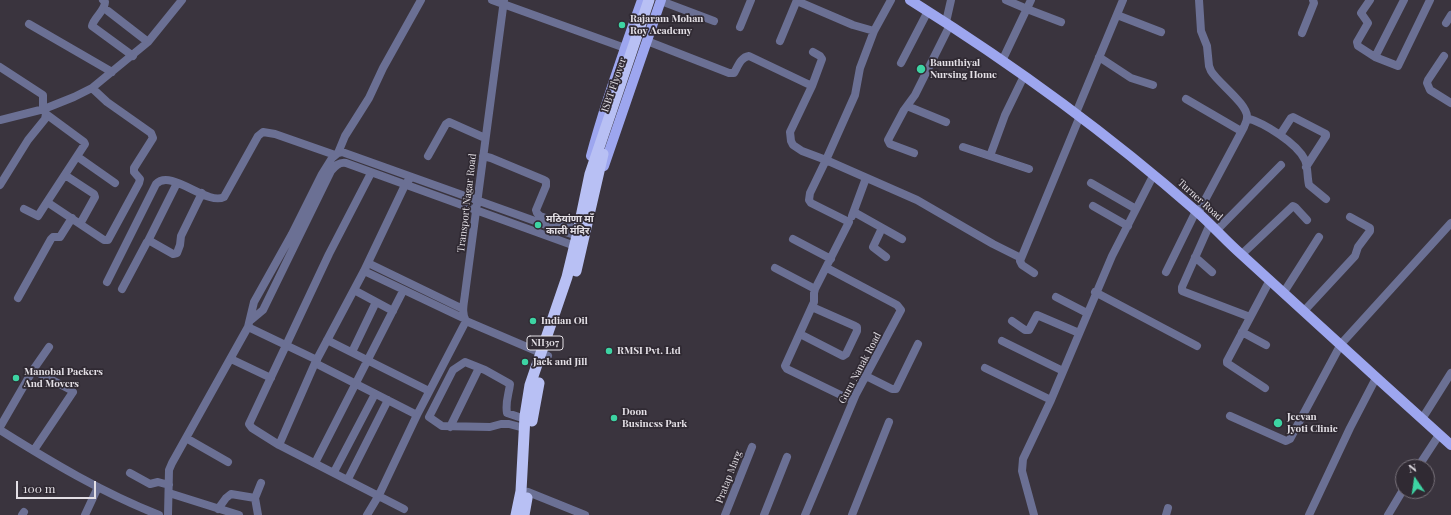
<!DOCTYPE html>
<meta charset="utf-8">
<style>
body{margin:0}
#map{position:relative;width:1451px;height:515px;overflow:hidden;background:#3a343e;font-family:"Playfair Display",serif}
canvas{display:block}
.north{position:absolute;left:1395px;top:459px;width:40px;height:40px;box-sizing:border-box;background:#302a33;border:1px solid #78727a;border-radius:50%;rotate:347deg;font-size:11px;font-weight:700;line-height:16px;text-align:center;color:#e3dfe5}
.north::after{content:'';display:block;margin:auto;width:14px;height:18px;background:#3dd4a3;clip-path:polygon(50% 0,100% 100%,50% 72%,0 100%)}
.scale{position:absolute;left:16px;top:481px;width:80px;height:18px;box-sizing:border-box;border:2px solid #e3dfe5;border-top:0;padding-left:5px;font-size:12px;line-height:14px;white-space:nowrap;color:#e3dfe5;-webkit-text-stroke:3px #302a33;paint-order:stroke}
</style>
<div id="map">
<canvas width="1451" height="515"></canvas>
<div class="north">N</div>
<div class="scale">100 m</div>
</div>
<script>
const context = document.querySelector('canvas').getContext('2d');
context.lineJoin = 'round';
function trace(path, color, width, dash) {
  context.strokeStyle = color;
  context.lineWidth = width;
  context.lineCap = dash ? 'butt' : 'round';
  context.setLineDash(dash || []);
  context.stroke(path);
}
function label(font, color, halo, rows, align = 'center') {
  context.font = font + ' "Playfair Display","Noto Sans Devanagari",serif';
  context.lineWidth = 3.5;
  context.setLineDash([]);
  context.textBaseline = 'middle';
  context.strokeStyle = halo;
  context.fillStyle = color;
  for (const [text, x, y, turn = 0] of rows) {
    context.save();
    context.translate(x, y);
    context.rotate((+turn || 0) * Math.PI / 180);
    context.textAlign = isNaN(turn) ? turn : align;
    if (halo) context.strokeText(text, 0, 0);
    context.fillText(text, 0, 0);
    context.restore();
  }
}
const minor = new Path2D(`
 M 103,0 L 105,2 C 105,11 94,17 92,26 L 133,56
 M 492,0 L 625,48
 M 504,0 L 465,294 C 464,303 461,313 466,321 L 548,356
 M 1006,0 L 1027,9 L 1061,22
 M 1370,0 L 1361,13 L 1368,23 L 1357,42 L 1358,46 L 1375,57 L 1398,66 L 1430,0
 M 661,1 L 714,21
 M 797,1 L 853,25 L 874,31
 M 108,11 L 148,42
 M 1117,15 L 1161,32
 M 946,22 L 951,0
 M 1446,23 L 1451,15
 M 29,24 L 112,72
 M 740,27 L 751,0
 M 1302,33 L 1314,3 L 1313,0
 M 647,41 L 729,73 L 734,73 C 738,66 741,57 749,56 L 812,86 L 822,59 L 820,56 L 813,52
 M 780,41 L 797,0
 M 1444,56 L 1428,80 L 1427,83 L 1430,90 L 1451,103
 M 1099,57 L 1131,78 L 1153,85
 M 1375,57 L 1404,0
 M 1002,61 L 1031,0
 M 901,63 L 928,11
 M 0,67 L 43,95 L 43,107 L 46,114 L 45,119 L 28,140 L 0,185
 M 812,86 L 790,132 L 791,141 L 793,145 L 802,151 L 826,160 L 917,200 L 993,244 L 1021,258
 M 1186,99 L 1241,131
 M 907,106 L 946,122
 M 1076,113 L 1123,0
 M 46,114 L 84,142 L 85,144 L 47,202 L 104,240 L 108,240 L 139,183 L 140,179 L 134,172 L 134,168 L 153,138 L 151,133 L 107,102 L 92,88
 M 1247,118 C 1264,123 1297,143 1305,160 C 1308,167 1307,177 1309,185 L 1326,199
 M 0,120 L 44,109 L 74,97 L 92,88 L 148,42 L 182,0
 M 1280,135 L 1291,118 L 1293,117 L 1326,134 L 1326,136 L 1306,167
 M 963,147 L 1029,169
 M 338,153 L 342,152 L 577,236
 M 914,153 L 890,144 L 888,140 L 904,110 L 915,95 L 950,25
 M 428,156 L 446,124 L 449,122 L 485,138
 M 483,156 L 491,158 L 544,180 L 546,181 L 546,186 L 536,210 L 537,213 L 540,216 L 579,230
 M 990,156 L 1005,115 L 1024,76
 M 78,157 L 115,183
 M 371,173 L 329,254 L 249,424 L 252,428 L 279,445 L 404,509
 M 65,175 L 94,194 L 95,197 L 80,224
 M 1091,183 L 1136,209
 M 1093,206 L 1128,226
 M 24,209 L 38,216 L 47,202
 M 854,212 L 902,239
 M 1198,213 L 1244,127 C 1245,124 1247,121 1247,118 C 1249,105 1218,83 1211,71 L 1209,66 L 1207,46 L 1201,31 L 1199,0
 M 852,216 L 866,178
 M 1210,224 L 1182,287 L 1182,291 L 1250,317
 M 882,228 L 873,247 L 886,257
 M 1216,231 L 1281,165
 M 793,239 L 831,259
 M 148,241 L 177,183
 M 1241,255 L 1293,206 L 1295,207 L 1307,220
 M 1195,257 L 1212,272
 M 368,263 L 463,309
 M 775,268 L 815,289
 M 364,271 L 465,319
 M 1166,272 L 1196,211
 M 1034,273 L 1022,265 L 1020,261 L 1080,116
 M 107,282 L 156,184 C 171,168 207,206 224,197 L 258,136 L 263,132 L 275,134 L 335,155
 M 122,289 L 147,242 L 150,241 L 173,254 L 177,253 L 180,245 L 181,236 L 202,193
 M 354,290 L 393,311
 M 1095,292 L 1197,346
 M 1284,292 L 1319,237
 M 1056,297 L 1087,313
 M 18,298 L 51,239 L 53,237 L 60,237 L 72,218
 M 1304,311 L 1355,256 L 1358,247 L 1370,231 L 1370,228 L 1350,217
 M 251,320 L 263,310 L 331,171 C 335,166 339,162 346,163 L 575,246
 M 1012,321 L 1025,330 L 1029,330 L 1037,315 L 1079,333
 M 248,327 L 317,360
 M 1242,332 L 1266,345
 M 800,334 L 843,356 L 846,354 L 857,331 L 857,327 L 855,326 L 812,307
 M 327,340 L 429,391
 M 1002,341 L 1063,371
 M 352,352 L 376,302
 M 231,359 L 271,378
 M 315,363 L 417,415
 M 985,368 L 1051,400
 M 33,370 L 71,390 L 73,392 L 34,450
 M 866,376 L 892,389 L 896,389 L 918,344
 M 1265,388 L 1227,363 L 1227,361 L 1270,280
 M 853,401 L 787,369 L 785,366 L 814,302 L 814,293 L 815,289 L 849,222 L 811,203 L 809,200 L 810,193 L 826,160 L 855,95 L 860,68 L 874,31 L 891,0
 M 1230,416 L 1286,441 L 1290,439 L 1341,344 L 1451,223
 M 1422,419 L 1451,373
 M 0,427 L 33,370 L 49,347
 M 450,427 L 479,368
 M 524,428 L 509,424 L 501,424 L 490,427 L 442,426 L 429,417 L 453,370 L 465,362 L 485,370 L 510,384 C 509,394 505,402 507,413 L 525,419
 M 0,430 C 51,462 103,493 159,515
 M 186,438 L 228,462
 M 279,445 L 315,363 L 364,271 L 405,185 L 411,177
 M 315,463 L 403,291
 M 1418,467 L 1439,435
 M 334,472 L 375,394
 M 130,473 L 150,484 L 158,482 L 169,485
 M 348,479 L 388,400
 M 528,492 L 585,515
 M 169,493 L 239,515
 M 255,498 L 261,483
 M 218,509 L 226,498 L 231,494 L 255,498 L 258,515
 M 22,515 L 24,512
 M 85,515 L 98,487
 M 168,515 L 169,470 L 172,463 L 248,327 L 254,302 L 292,234 L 322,174 L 332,158 L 338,153 L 345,136 L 369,98 L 383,68 L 421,0
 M 367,515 L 379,495 L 417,415 L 466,321
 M 725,515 L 752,447
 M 764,515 L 787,457
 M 805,515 L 856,394 L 901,310 L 897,305 L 827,268
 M 852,515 L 889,422
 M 1034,515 L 1022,471 L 1023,459 L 1051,400 L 1112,256 L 1153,176
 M 1166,515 L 1168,508
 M 1309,515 L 1350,428 L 1376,378
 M 1388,515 L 1403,490`);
const major = new Path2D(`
 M 910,0 C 1011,63 1107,133 1196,211 C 1212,225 1226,241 1242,255 C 1312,319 1381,382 1451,445
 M 591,156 C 605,103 624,51 642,0
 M 604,166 L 661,0`);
const highway = new Path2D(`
 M 576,271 L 603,154
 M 532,421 L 539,383
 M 516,515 L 521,491 L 525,416 L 530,385 L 567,277 L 577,236 L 590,174 L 649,0
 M 524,515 L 527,498`);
const markers = [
 [622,25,4,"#3dd4a3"],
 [921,69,5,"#3dd4a3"],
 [538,225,4,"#3dd4a3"],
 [533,321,4,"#3dd4a3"],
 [609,351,4,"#3dd4a3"],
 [525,362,4,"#3dd4a3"],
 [16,378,4,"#3dd4a3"],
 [614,418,4,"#3dd4a3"],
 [1278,423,5,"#3dd4a3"]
];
const shields = [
 [545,343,36]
];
const shieldNames = [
 ["NH307",545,343]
];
const poiNames = [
 ["Rajaram Mohan",630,19],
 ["Roy Academy",630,31],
 ["Baunthiyal",930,63],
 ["Nursing Home",930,75],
 ["मठियांणा माँ",546,219],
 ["काली मंदिर",546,231],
 ["Indian Oil",541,321],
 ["RMSI Pvt. Ltd",617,351],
 ["Jack and Jill",533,362],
 ["Manobal Packers",24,372],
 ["And Movers",24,384],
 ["Doon",622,412],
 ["Business Park",622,424],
 ["Jeevan",1287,417],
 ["Jyoti Clinic",1287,429]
];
const streetNames = [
 ["ISBT Flyover",614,85,-71],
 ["Turner Road",1200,200,42],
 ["Transport Nagar Road",467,203,-83],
 ["Guru Nanak Road",860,368,-62],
 ["Pratap Marg",729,477,-69]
];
trace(minor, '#6b7094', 8);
trace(major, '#9da6ef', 10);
trace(highway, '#b8c0f4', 11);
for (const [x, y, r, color] of markers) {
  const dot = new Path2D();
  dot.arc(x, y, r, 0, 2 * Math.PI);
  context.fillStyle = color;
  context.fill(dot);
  trace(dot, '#302a33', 1.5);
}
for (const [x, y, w] of shields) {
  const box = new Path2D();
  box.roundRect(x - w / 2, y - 7, w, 14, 3);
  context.fillStyle = '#302a33';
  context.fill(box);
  trace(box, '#e3dfe5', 1);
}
label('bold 9px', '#e3dfe5', null, shieldNames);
label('bold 10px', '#e3dfe5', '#302a33', poiNames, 'left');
label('10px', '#e3dfe5', '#302a33', streetNames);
</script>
